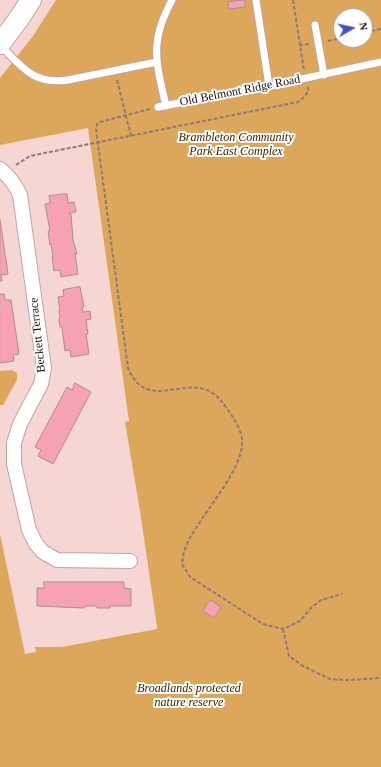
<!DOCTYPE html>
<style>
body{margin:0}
#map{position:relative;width:381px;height:767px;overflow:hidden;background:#f5d6d2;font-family:"Times New Roman",serif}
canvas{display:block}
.north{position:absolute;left:333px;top:8px;width:40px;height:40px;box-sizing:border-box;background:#fff;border:1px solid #a39f9e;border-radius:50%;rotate:81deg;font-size:11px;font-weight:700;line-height:16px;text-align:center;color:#180e0c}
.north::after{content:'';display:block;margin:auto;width:14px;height:18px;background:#4253c7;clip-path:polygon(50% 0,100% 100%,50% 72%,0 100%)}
</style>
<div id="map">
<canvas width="381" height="767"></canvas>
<div class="north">N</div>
</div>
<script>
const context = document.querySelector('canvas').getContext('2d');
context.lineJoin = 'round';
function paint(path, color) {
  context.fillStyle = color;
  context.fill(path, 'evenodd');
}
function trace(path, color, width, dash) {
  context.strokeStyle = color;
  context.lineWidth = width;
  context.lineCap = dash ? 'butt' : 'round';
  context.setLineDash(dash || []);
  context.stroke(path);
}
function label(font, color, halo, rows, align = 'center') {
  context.font = font + ' "Times New Roman",serif';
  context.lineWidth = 4;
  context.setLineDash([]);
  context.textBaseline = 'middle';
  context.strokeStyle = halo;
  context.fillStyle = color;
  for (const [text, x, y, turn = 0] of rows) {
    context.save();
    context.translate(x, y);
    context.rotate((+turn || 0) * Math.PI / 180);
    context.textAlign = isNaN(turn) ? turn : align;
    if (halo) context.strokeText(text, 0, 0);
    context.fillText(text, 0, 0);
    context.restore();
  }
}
const green = new Path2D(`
 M 56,0 L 381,0 L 381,767 L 0,767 L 0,534 L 25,654 L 36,652 L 35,647 L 62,647 L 157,629 L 157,627 L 140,511 L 125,422 L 129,421 L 88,128 L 0,145 L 0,78 L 33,36 ZM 341,16 L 365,16 L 365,40 L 341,40 Z
 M 12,370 L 17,373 L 17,380 L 3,405 L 0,405 L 0,371 Z`);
const building = new Path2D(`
 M 245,0 L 245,7 L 229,9 L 228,2 Z
 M 67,194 L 68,203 L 74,202 L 76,212 L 69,213 L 70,214 L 71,214 L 73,240 L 77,254 L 75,254 L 78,274 L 61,277 L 60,270 L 54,271 L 52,257 L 53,257 L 51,244 L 50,245 L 48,231 L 50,231 L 45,204 L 50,203 L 49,196 Z
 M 0,220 L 8,274 L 1,275 L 2,281 L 0,281 Z
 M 80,287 L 84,307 L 82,307 L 83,312 L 90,311 L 91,319 L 86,320 L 88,334 L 86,334 L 89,354 L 71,357 L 70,350 L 65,351 L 62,327 L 60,327 L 59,319 L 60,318 L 59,311 L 60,311 L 58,297 L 64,296 L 63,290 Z
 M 0,294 L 4,294 L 5,300 L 11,300 L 19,354 L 13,355 L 14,361 L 0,363 Z
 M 75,383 L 91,392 L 53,464 L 38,456 L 41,450 L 35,447 L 67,387 L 72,390 Z
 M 44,582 L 124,582 L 124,588 L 131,589 L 131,606 L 110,606 L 110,608 L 97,608 L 97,606 L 85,606 L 84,608 L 37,606 L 37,588 L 44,588 Z
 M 210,600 L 221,607 L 214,618 L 203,611 Z`);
const path = new Path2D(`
 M 293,0 L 304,70
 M 365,32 L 381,29
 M 328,41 L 341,38
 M 299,45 L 310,44
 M 117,80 L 131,136
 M 150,109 L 100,122 L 97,124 L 96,129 L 128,368 C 146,412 183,376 211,392 C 219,397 223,403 228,410 C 233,417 238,425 241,434 C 251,465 195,519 185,549 C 183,554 183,559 182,564 L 190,577 L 263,624 L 283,629 L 300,621 L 311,608 L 321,600 L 342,594
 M 16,165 L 30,156 L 298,102 C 303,98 309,94 308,87
 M 283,629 L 289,656 L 303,666 L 330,679 L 347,680 L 381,678`);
const service = new Path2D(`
 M 256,0 L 269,86
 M 315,25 L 324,75
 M 0,45 C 22,67 33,85 68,80 L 157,62
 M 166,106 C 156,62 149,42 172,0
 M 158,107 L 269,86 L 381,62`);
const minor = new Path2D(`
 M 0,169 C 9,176 15,184 20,195 L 44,368 L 41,384 L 20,424 L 14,443 L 14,464 L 29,530 L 36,544 L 43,552 L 57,560 L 130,561`);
const secondary = new Path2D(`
 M 0,44 L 20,17 L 31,0`);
const streetNames = [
 ["Old Belmont Ridge Road",240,91,-11],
 ["Beckett Terrace",38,335,-96]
];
const parkNames = [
 ["Brambleton Community",236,138],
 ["Park East Complex",236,152],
 ["Broadlands protected",189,689],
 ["nature reserve",189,703]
];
paint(green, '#dca75a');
paint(building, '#f6a1b4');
trace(building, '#aa8e93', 1);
trace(service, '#c1a4a0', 9);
trace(minor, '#c1a4a0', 16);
trace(secondary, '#c1a4a0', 22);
trace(path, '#8f7a77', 2, [4, 2]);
trace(service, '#fff', 7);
trace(minor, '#fff', 14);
trace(secondary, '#fff', 20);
label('12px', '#180e0c', '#fff', streetNames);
label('italic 12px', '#3b2400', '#fff', parkNames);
</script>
